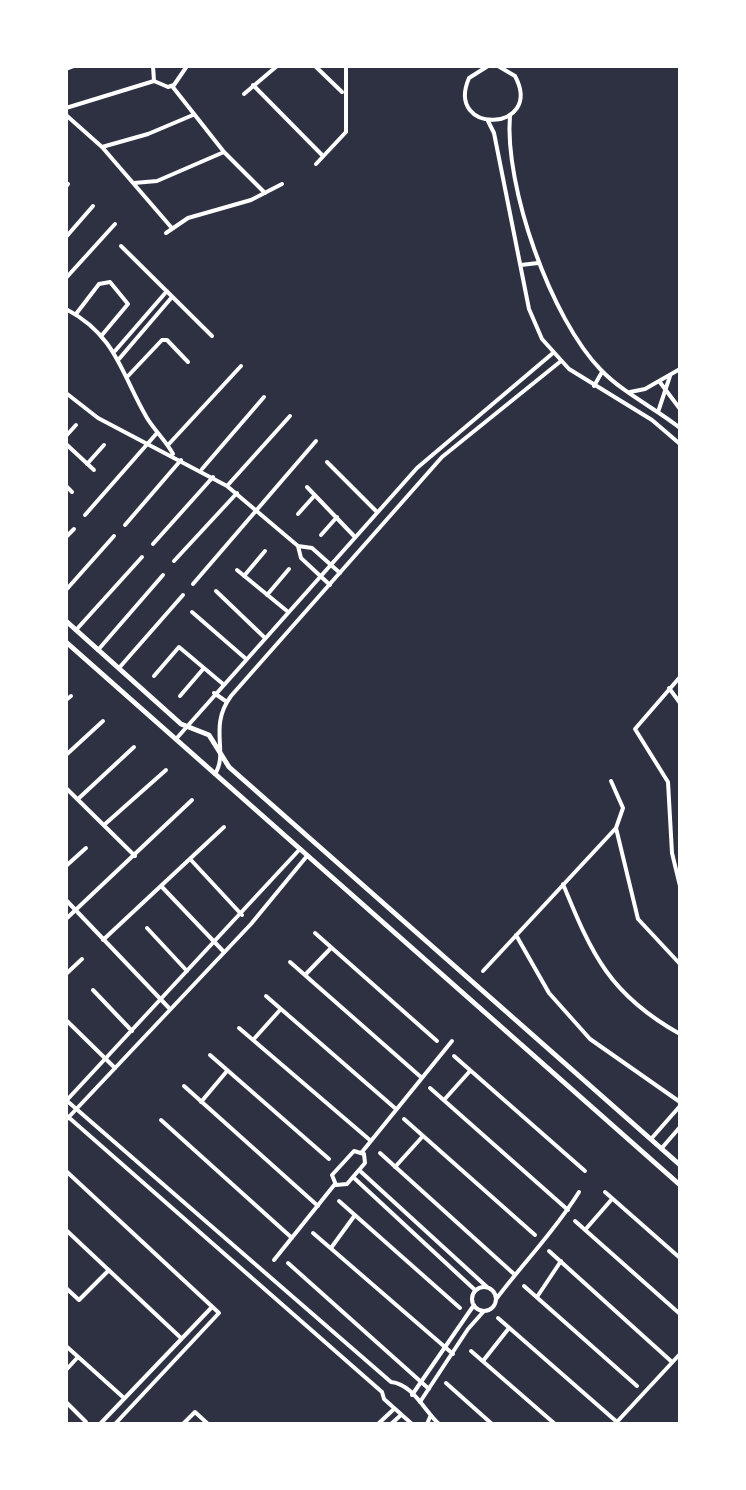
<!DOCTYPE html>
<style>
body{margin:0}
#map{position:relative;width:746px;height:1490px;overflow:hidden;background:#2d3142;font-family:Merriweather,serif}
canvas{display:block}
.frame{position:absolute;inset:0;border:68px solid #fff;pointer-events:none}
</style>
<div id="map">
<canvas width="746" height="1490"></canvas>
<div class="frame"></div>
</div>
<script>
const context = document.querySelector('canvas').getContext('2d');
context.lineJoin = 'round';
function trace(path, color, width, dash) {
  context.strokeStyle = color;
  context.lineWidth = width;
  context.lineCap = dash ? 'butt' : 'round';
  context.setLineDash(dash || []);
  context.stroke(path);
}
const minor = new Path2D(`
 M 153,66 L 154,81 L 168,87 L 174,85 L 187,66
 M 315,66 L 342,92
 M 66,69 L 74,66
 M 253,85 L 323,156
 M 172,86 L 224,152 L 265,193
 M 244,94 L 277,66
 M 66,108 L 154,81
 M 66,115 L 102,147 L 171,227
 M 102,147 L 148,134 L 193,115
 M 316,164 L 346,132 L 346,66
 M 134,183 L 157,181 L 224,152
 M 66,187 L 68,184
 M 166,233 L 188,218 L 251,200 L 282,184
 M 66,237 L 93,206
 M 121,246 L 212,336
 M 66,278 L 115,224
 M 66,309 C 117,336 121,374 147,418 C 155,431 166,441 173,454
 M 76,314 L 99,284 L 110,282 L 128,304 L 102,335
 M 115,351 L 167,291
 M 119,359 L 172,297
 M 128,376 L 162,340 L 167,340 L 188,362
 M 659,381 L 680,409
 M 630,392 L 645,389 L 680,369
 M 66,393 L 98,418 L 227,486 L 298,546 L 312,548 L 340,573
 M 658,412 L 670,376
 M 66,436 L 76,425
 M 66,444 L 94,470
 M 168,445 L 241,366
 M 327,462 L 376,511
 M 87,464 L 104,445
 M 202,469 L 264,397
 M 66,486 L 72,492
 M 227,486 L 290,416
 M 307,487 L 354,536
 M 298,514 L 315,495
 M 85,515 L 157,433
 M 125,525 L 181,460
 M 321,535 L 337,517
 M 66,537 L 74,529
 M 153,544 L 213,477
 M 298,546 L 301,558 L 330,585
 M 174,561 L 237,493
 M 237,570 L 287,611
 M 244,576 L 265,551
 M 193,584 L 316,441
 M 66,590 L 114,536
 M 216,591 L 264,637
 M 267,595 L 289,569
 M 192,612 L 245,658
 M 76,630 L 142,557
 M 98,650 L 163,575
 M 119,668 L 183,595
 M 154,676 L 179,647 L 223,684
 M 680,677 L 635,729 L 668,782 L 672,853 L 680,886
 M 669,688 L 680,703
 M 180,696 L 204,668
 M 66,700 L 71,696
 M 66,755 L 103,721
 M 611,781 L 623,808 L 616,828 L 638,919 L 680,964
 M 66,788 L 135,856
 M 78,799 L 134,747
 M 104,825 L 166,770
 M 191,860 L 242,915
 M 66,866 L 86,848
 M 563,884 C 592,955 610,995 680,1034
 M 162,887 L 224,952
 M 66,900 L 169,1008
 M 147,928 L 187,971
 M 315,933 L 437,1041
 M 516,935 L 549,993 L 590,1039 L 680,1102
 M 103,940 L 224,827
 M 290,962 L 422,1078
 M 483,971 L 616,828
 M 66,974 L 82,959
 M 305,975 L 331,948
 M 93,990 L 132,1031
 M 266,996 L 396,1109
 M 66,1020 L 115,1068
 M 239,1028 L 371,1141
 M 253,1040 L 280,1010
 M 210,1055 L 329,1159
 M 454,1056 L 585,1171
 M 184,1086 L 318,1206
 M 430,1088 L 568,1210
 M 444,1100 L 470,1071
 M 201,1102 L 227,1071
 M 404,1119 L 535,1235
 M 161,1120 L 292,1238
 M 651,1139 L 680,1106
 M 661,1149 L 680,1127
 M 354,1151 L 364,1154 L 365,1163 L 347,1184 L 336,1185 L 332,1175 Z
 M 362,1152 L 452,1041
 M 380,1153 L 514,1274
 M 395,1167 L 423,1136
 M 359,1170 L 487,1287
 M 66,1171 L 219,1313 L 115,1424
 M 353,1177 L 475,1290
 M 605,1192 L 680,1258
 M 339,1201 L 460,1308
 M 575,1221 L 680,1314
 M 66,1230 L 181,1338
 M 585,1230 L 612,1199
 M 313,1233 L 453,1354
 M 331,1248 L 355,1215
 M 549,1251 L 672,1362
 M 274,1260 L 335,1184
 M 288,1263 L 429,1389
 M 524,1286 L 637,1386
 M472 1299a12 12 0 1 1 24 0a12 12 0 1 1-24 0Z
 M 66,1288 L 79,1300 L 109,1270
 M 537,1297 L 561,1261
 M 497,1298 C 524,1262 555,1231 579,1192
 M 498,1318 L 617,1422
 M 66,1346 L 124,1398
 M 471,1351 L 555,1424
 M 483,1361 L 509,1328
 M 66,1370 L 78,1357
 M 446,1383 L 492,1424
 M 412,1395 L 474,1305
 M 66,1402 L 86,1422
 M 420,1402 L 468,1329 L 484,1311
 M 100,1424 L 212,1307
 M 183,1424 L 195,1412 L 208,1424
 M 378,1424 L 394,1409
 M 391,1424 L 401,1415
 M 615,1424 L 680,1354`);
const tertiary = new Path2D(`
 M 488,66 L 469,78 C 444,136 545,132 515,76 L 498,66
 M 510,115 C 504,186 551,319 601,370 C 623,393 655,408 680,428
 M 488,121 L 494,133 L 529,309 L 542,339 L 569,369 L 652,420 L 680,444
 M 521,265 L 538,263
 M 594,386 L 602,372
 M 214,693 L 227,702
 M 176,739 L 417,468 L 553,353
 M 215,774 C 229,752 208,727 231,696 L 442,457 L 561,361
 M 66,919 L 192,800
 M 66,1100 L 391,1382 C 413,1384 425,1412 439,1424
 M 66,1101 L 300,849
 M 66,1115 L 382,1392 L 384,1399 L 412,1424
 M 66,1120 L 251,924 L 307,856
 M 427,1424 L 430,1417`);
const secondary = new Path2D(`
 M 66,621 L 181,724 L 209,735 L 229,767 L 680,1165
 M 66,642 L 680,1185`);
trace(minor, '#fff', 4);
trace(tertiary, '#fff', 4);
trace(secondary, '#fff', 5);
</script>
